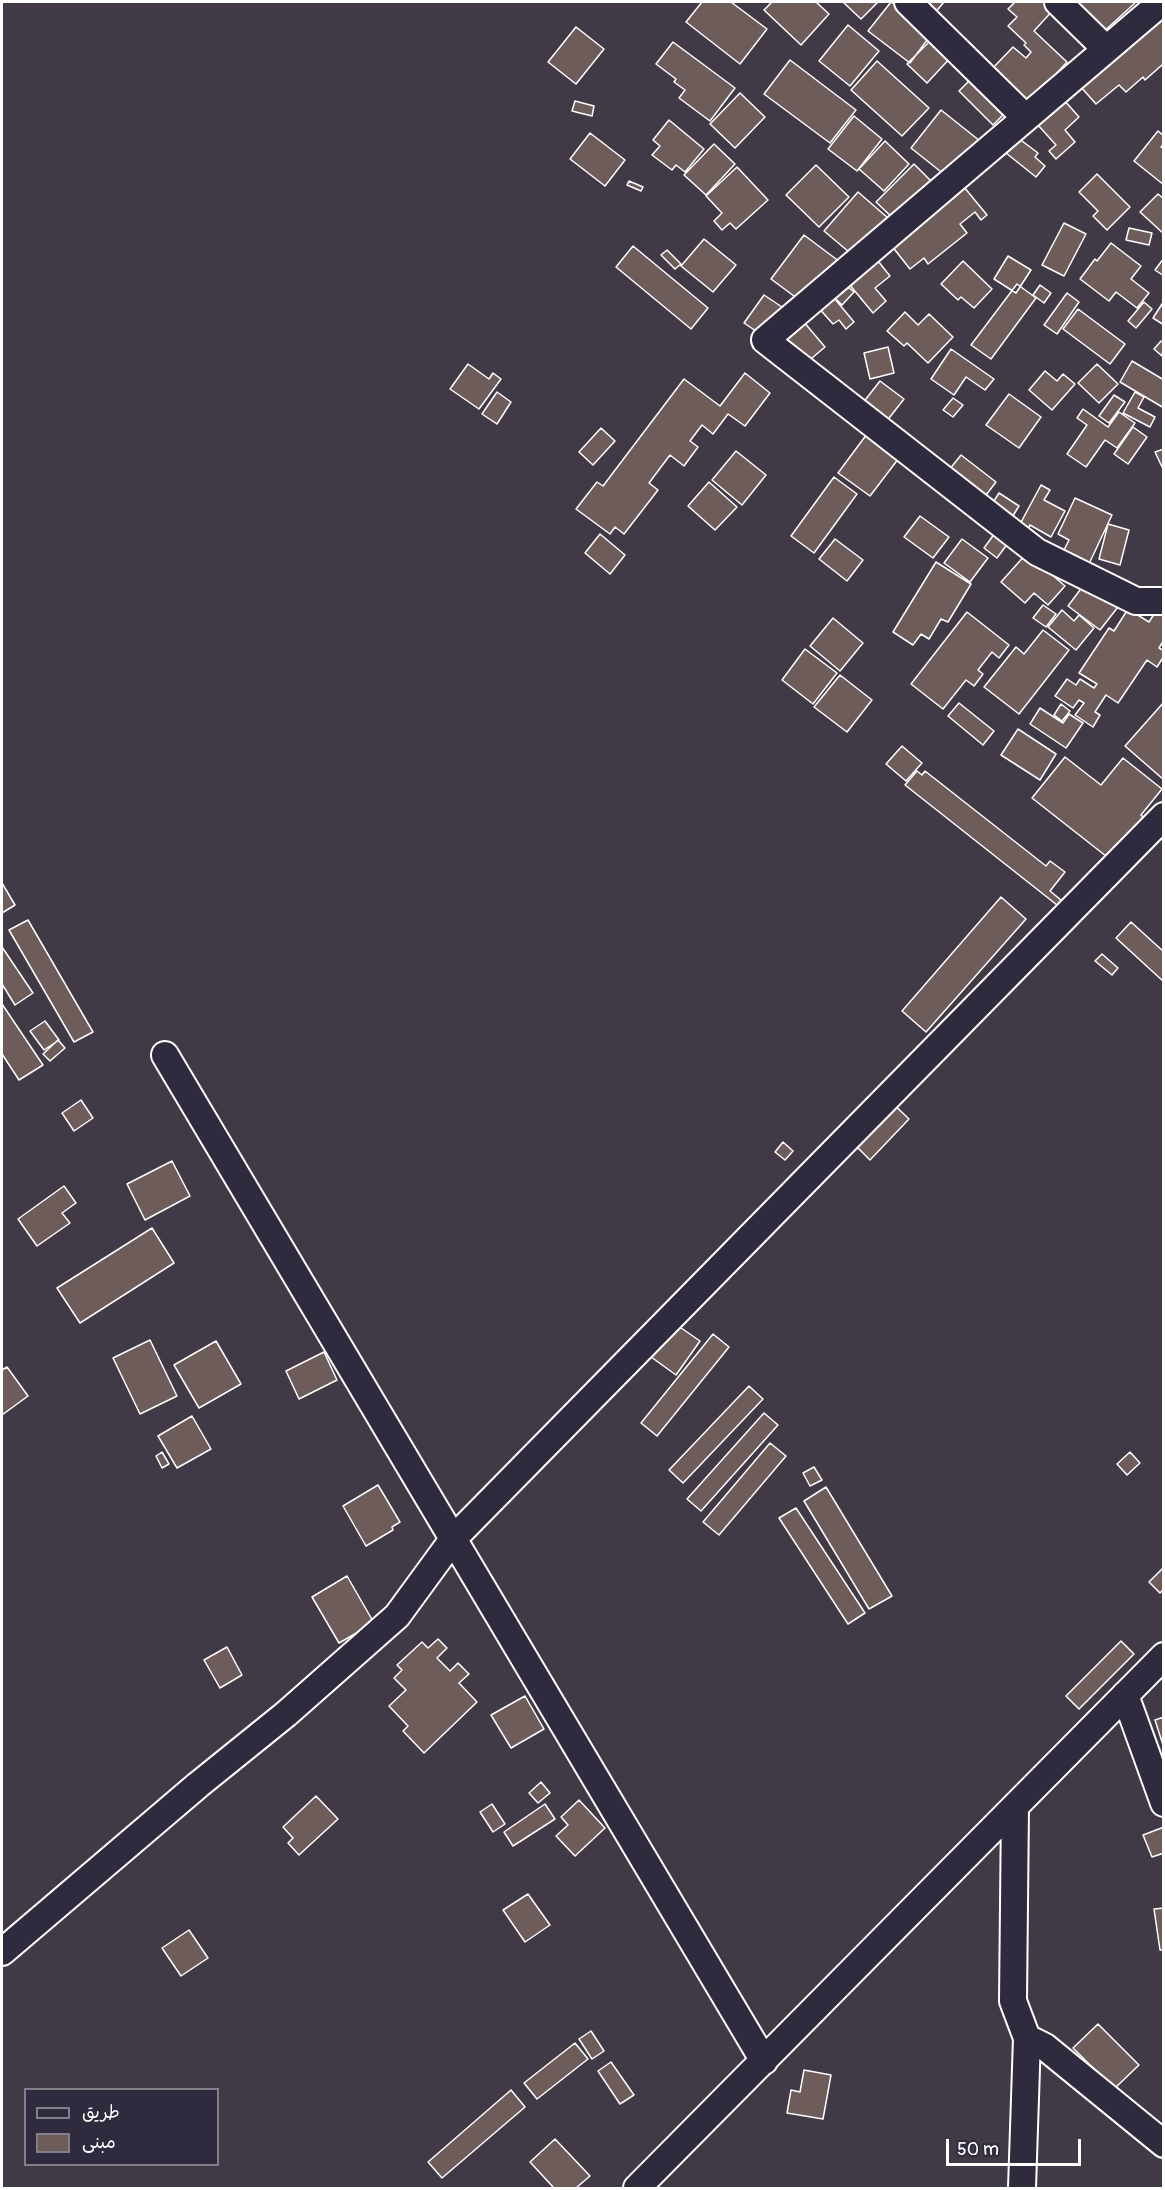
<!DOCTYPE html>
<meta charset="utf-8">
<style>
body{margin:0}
#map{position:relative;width:1165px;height:2190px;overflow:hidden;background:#423946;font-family:Pangolin,"Playpen Sans Arabic",sans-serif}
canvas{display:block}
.frame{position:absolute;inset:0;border:3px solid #fff;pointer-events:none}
.legend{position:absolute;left:24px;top:2088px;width:195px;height:78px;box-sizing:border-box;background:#2f2a3d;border:2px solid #827f8b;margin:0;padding:8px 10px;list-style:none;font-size:18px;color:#fff}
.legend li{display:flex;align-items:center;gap:12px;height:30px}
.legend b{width:30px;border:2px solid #827f8b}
.scale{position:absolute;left:946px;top:2139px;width:135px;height:27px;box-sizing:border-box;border:3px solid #fff;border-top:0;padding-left:8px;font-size:18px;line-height:21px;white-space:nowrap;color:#fff;-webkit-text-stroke:4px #2f2a3d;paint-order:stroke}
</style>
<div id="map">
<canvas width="1165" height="2190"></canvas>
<div class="frame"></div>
<ul class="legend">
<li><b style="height:8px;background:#2f2a3d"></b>طريق</li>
<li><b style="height:16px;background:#6d5c5a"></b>مبنى</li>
</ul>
<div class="scale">50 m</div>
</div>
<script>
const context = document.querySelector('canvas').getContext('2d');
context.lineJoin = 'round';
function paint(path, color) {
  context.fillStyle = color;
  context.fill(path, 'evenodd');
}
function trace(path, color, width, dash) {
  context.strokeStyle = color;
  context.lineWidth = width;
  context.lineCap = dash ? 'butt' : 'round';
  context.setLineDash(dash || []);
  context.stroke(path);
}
const building = new Path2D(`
 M 702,2 L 731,2 L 767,29 L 740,64 L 686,22 Z
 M 772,2 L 816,2 L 829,14 L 801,45 L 764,10 Z
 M 843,2 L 878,2 L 861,19 Z
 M 891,2 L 933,32 L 910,63 L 868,31 Z
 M 918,2 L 944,2 L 934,14 Z
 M 1015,2 L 1048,2 L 1055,8 L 1034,31 L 1067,62 L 1026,106 L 989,72 L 1013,47 L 1026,58 L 1031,52 L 1024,45 L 1026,43 L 1008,26 L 1017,17 L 1008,9 Z
 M 1079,2 L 1133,2 L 1135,3 L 1100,35 L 1074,6 Z
 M 1164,14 L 1164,66 L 1162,65 L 1145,80 L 1143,77 L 1126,92 L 1119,85 L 1096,104 L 1080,86 Z
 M 848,25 L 879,51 L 850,86 L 819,61 Z
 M 576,27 L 604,49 L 576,84 L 548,62 Z
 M 934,37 L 953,55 L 927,83 L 907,64 Z
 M 673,42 L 735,88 L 710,121 L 679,98 L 685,90 L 674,82 L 676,79 L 656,64 Z
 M 790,60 L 856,110 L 830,143 L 764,94 Z
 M 877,61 L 929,108 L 902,136 L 851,90 Z
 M 974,76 L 1008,110 L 993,125 L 959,91 Z
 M 740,93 L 765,117 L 735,148 L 710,124 Z
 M 1064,100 L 1079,117 L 1065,130 L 1075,142 L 1056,159 L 1049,151 L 1056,145 L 1037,124 Z
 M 575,101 L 594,106 L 592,116 L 572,111 Z
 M 941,110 L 980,141 L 950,179 L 911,148 Z
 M 854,116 L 882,139 L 857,171 L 828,149 Z
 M 669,120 L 704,149 L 685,172 L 676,165 L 672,170 L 652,155 L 660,146 L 653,140 Z
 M 1158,131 L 1164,136 L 1164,144 L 1161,147 L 1164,149 L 1164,185 L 1134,161 Z
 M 590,133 L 625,160 L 605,186 L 570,159 Z
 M 1018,138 L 1038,153 L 1035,157 L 1045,166 L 1036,177 L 1006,153 Z
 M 885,141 L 909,164 L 884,191 L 859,169 Z
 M 714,144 L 735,164 L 706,195 L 684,175 Z
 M 914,164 L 936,186 L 898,223 L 876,202 Z
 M 816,165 L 849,197 L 819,227 L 786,195 Z
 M 737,167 L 768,200 L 736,229 L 730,223 L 722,230 L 714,221 L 722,213 L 706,196 Z
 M 1097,174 L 1130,207 L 1107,230 L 1093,216 L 1098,211 L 1079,192 Z
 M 629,181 L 643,187 L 641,191 L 627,185 Z
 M 964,187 L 987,215 L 981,220 L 975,212 L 960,224 L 967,233 L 928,264 L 924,258 L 910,269 L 891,245 Z
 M 858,192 L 888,218 L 855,257 L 824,231 Z
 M 1158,194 L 1164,199 L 1164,234 L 1140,212 Z
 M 1064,223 L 1086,234 L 1064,276 L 1042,265 Z
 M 1129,228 L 1152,233 L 1149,245 L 1126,240 Z
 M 804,235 L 840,262 L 802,302 L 771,279 Z
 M 704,239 L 736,265 L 713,292 L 681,266 Z
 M 1111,243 L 1141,266 L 1131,279 L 1149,293 L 1137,308 L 1116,292 L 1109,301 L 1080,279 L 1095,259 L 1097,261 Z
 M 633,246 L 708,308 L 691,329 L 616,267 Z
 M 667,250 L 681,264 L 675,269 L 661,255 Z
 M 1008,256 L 1031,270 L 1016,293 L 994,279 Z
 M 1164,258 L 1164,276 L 1155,270 Z
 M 878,261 L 890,276 L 875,288 L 886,301 L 873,313 L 849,284 Z
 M 963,261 L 992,289 L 974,308 L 961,297 L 958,300 L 941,284 Z
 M 1017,284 L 1036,298 L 991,359 L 971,345 Z
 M 1040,285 L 1051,293 L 1044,303 L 1033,295 Z
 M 847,286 L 854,292 L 842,305 L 835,298 Z
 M 830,293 L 854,322 L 846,329 L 839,320 L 833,324 L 816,305 Z
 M 1067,293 L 1079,302 L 1057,334 L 1044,325 Z
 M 764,295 L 785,309 L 762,335 L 744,323 Z
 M 1164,301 L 1164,325 L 1153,318 Z
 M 1144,302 L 1152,309 L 1136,328 L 1128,321 Z
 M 1078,309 L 1125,344 L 1110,364 L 1063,329 Z
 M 905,312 L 918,325 L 929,314 L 953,337 L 928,363 L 907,343 L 904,346 L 887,331 Z
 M 803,321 L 825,347 L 806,363 L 785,337 Z
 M 1161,341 L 1164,343 L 1162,356 L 1154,349 Z
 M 888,347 L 894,373 L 870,379 L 864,353 Z
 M 951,349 L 994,379 L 985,390 L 966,377 L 954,395 L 931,379 Z
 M 1132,361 L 1164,380 L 1164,408 L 1120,382 Z
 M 468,364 L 489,379 L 493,373 L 501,379 L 479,409 L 450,389 Z
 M 1097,364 L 1118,384 L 1099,403 L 1078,383 Z
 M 1045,371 L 1057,381 L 1063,374 L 1075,384 L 1052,410 L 1029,390 Z
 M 745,373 L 770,393 L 745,426 L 728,414 L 713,434 L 702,425 L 690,441 L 698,447 L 684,466 L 670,455 L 649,483 L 658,490 L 624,534 L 615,527 L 610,534 L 576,509 L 597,482 L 603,486 L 684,379 L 720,406 Z
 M 880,381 L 904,399 L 886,422 L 862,404 Z
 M 497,392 L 511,402 L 497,424 L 482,414 Z
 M 1135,392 L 1144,397 L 1138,408 L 1155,417 L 1150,427 L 1123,413 Z
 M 1009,394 L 1041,417 L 1019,448 L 986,425 Z
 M 1114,395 L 1125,402 L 1109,423 L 1099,416 Z
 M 953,398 L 963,405 L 953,417 L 943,410 Z
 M 1083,409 L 1108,427 L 1119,412 L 1135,423 L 1117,448 L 1105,440 L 1086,467 L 1067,454 L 1087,425 L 1077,418 Z
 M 1133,427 L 1147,437 L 1128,464 L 1114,454 Z
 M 601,428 L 615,441 L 593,465 L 579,452 Z
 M 867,434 L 899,458 L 870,496 L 838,473 Z
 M 1164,449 L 1164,471 L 1155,452 Z
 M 736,451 L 766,475 L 742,505 L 712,480 Z
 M 961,455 L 996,482 L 980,503 L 945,475 Z
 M 834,477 L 857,494 L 814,553 L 791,536 Z
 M 709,482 L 737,507 L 715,530 L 688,506 Z
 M 1041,485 L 1050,490 L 1044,500 L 1065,511 L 1051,537 L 1030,525 L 1027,530 L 1019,526 Z
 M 999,493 L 1019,506 L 1009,522 L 989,509 Z
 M 1075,498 L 1112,515 L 1088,566 L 1062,554 L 1069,540 L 1058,534 Z
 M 920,516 L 949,537 L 933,558 L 904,537 Z
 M 1108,524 L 1129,530 L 1120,565 L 1099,559 Z
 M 995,533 L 1008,543 L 997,558 L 984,548 Z
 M 600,534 L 625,555 L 610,574 L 585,553 Z
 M 835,539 L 863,560 L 847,581 L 819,559 Z
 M 962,539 L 988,558 L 970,582 L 944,563 Z
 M 1027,553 L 1065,586 L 1048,605 L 1034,593 L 1025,603 L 1001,582 Z
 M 936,562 L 971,584 L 948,622 L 941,619 L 929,639 L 921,634 L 913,645 L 893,632 Z
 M 1086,582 L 1118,607 L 1100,630 L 1068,606 Z
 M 1043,605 L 1056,614 L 1046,627 L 1033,618 Z
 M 1128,609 L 1149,622 L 1156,611 L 1164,616 L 1164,640 L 1159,648 L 1164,651 L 1164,656 L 1157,667 L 1147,660 L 1118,703 L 1106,695 L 1095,712 L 1100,715 L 1093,727 L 1075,715 L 1084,703 L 1079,700 L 1073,708 L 1055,696 L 1067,679 L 1076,685 L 1080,679 L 1094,688 L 1097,684 L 1079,673 L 1109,628 L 1114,631 Z
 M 1062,610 L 1074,621 L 1079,615 L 1094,628 L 1076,650 L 1048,627 Z
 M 967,612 L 1009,645 L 999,658 L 992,652 L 978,670 L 983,674 L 974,686 L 966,680 L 943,709 L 911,684 Z
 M 833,618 L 863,643 L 840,671 L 810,646 Z
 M 1043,630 L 1069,650 L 1019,714 L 984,687 L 1016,647 L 1024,654 Z
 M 805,649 L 837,673 L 813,704 L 782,680 Z
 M 840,675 L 872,700 L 847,732 L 814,707 Z
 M 1164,702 L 1164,780 L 1125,746 Z
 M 959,703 L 994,731 L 983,745 L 948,716 Z
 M 1061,704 L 1070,711 L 1062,721 L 1054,715 Z
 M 1040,708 L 1063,723 L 1069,714 L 1083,723 L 1066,748 L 1030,724 Z
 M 1018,729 L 1056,754 L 1040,780 L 1001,755 Z
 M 902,746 L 922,763 L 906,781 L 886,764 Z
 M 1065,757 L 1101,785 L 1123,758 L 1162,789 L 1141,815 L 1144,818 L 1111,860 L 1032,798 Z
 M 917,771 L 922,775 L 925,771 L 1046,866 L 1050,861 L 1065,872 L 1050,891 L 1061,900 L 1057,905 L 905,785 Z
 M 2,883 L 15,905 L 2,913 Z
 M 1001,897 L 1026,919 L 926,1032 L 902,1011 Z
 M 28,920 L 93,1032 L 74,1042 L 9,930 Z
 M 1131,922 L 1164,952 L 1164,982 L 1116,938 Z
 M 2,947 L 33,993 L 15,1005 L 2,984 Z
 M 1102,954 L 1118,968 L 1112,975 L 1095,961 Z
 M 2,1004 L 43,1065 L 19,1080 L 2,1054 Z
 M 45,1021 L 59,1040 L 44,1050 L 30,1031 Z
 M 58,1040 L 65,1048 L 50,1061 L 43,1054 Z
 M 887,1098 L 909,1119 L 870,1160 L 848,1138 Z
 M 81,1100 L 93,1118 L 74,1131 L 62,1113 Z
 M 783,1142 L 793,1151 L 785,1160 L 775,1152 Z
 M 172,1161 L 190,1196 L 145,1220 L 127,1184 Z
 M 64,1186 L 76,1203 L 62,1213 L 70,1223 L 37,1246 L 18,1219 Z
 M 152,1228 L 174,1263 L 80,1323 L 57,1288 Z
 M 671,1321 L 700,1341 L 676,1375 L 647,1354 Z
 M 713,1334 L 729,1347 L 657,1436 L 641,1423 Z
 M 150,1340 L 177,1396 L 140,1414 L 113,1358 Z
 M 216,1341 L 241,1384 L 199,1408 L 174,1365 Z
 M 324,1352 L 337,1380 L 299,1399 L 286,1371 Z
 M 7,1367 L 28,1396 L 2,1415 L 2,1370 Z
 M 749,1386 L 763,1399 L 683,1483 L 669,1470 Z
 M 764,1413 L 778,1425 L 701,1511 L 687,1499 Z
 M 192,1416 L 211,1449 L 177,1468 L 158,1436 Z
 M 770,1443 L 786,1456 L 719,1535 L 703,1522 Z
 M 162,1452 L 169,1464 L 162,1468 L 156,1456 Z
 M 1130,1452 L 1140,1463 L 1127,1475 L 1117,1464 Z
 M 814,1467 L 822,1480 L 810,1486 L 803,1473 Z
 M 378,1485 L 400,1522 L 392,1527 L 393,1530 L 366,1546 L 343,1506 Z
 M 826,1487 L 892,1596 L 869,1609 L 804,1501 Z
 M 796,1508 L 865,1613 L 848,1624 L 779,1518 Z
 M 1164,1567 L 1164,1589 L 1160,1593 L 1149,1582 Z
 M 347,1576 L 374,1623 L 339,1643 L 312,1597 Z
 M 438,1639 L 447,1648 L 437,1658 L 450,1671 L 458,1663 L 469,1674 L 459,1683 L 477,1702 L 424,1753 L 403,1731 L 408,1726 L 389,1706 L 406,1690 L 394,1678 L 402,1670 L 397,1665 L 422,1642 L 428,1648 Z
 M 1121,1641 L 1134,1654 L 1079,1709 L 1066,1696 Z
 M 227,1647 L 242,1675 L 220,1688 L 204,1660 Z
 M 525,1696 L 544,1729 L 511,1748 L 491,1715 Z
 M 1164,1717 L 1164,1748 L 1155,1720 Z
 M 541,1782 L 550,1793 L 538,1803 L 529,1793 Z
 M 316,1796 L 338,1819 L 299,1855 L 288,1843 L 293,1838 L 283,1827 Z
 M 579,1800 L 605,1828 L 575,1856 L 556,1836 L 568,1825 L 561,1817 Z
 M 492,1804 L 505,1824 L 493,1832 L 480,1812 Z
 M 545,1804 L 555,1819 L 513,1846 L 504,1832 Z
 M 1164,1827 L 1164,1853 L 1152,1857 L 1143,1835 Z
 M 528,1894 L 550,1925 L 525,1942 L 503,1910 Z
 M 1164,1908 L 1164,1950 L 1160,1950 L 1154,1909 Z
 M 189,1930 L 208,1958 L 181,1976 L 162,1948 Z
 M 1098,2024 L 1139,2065 L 1114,2089 L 1073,2048 Z
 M 591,2031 L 604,2051 L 592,2059 L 579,2039 Z
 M 575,2043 L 588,2059 L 537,2099 L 524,2083 Z
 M 611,2062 L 634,2095 L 620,2104 L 598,2071 Z
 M 804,2070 L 831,2075 L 823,2119 L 787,2113 L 791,2090 L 800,2092 Z
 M 511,2090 L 525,2107 L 442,2178 L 428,2162 Z
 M 555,2139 L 590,2176 L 576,2188 L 552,2188 L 553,2187 L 530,2162 Z`);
const minor = new Path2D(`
 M 908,2 L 1026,118
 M 1058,2 L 1106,49
 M 1162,2 L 765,340 L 1037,552 L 1136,601 L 1164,601
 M 165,1055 L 764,2061
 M 1125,1695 L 1164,1803
 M 1015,1807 L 1013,2001 L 1027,2038 L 1022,2188
 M 2,1952 L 198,1785 L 286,1714 L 397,1616 L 454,1538 L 1164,816
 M 1027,2038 L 1045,2047 L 1164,2144
 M 637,2188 L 1164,1656`);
paint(building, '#6d5c5a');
trace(building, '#fff', 1.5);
trace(minor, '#fff', 30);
trace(minor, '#2f2a3d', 26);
</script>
